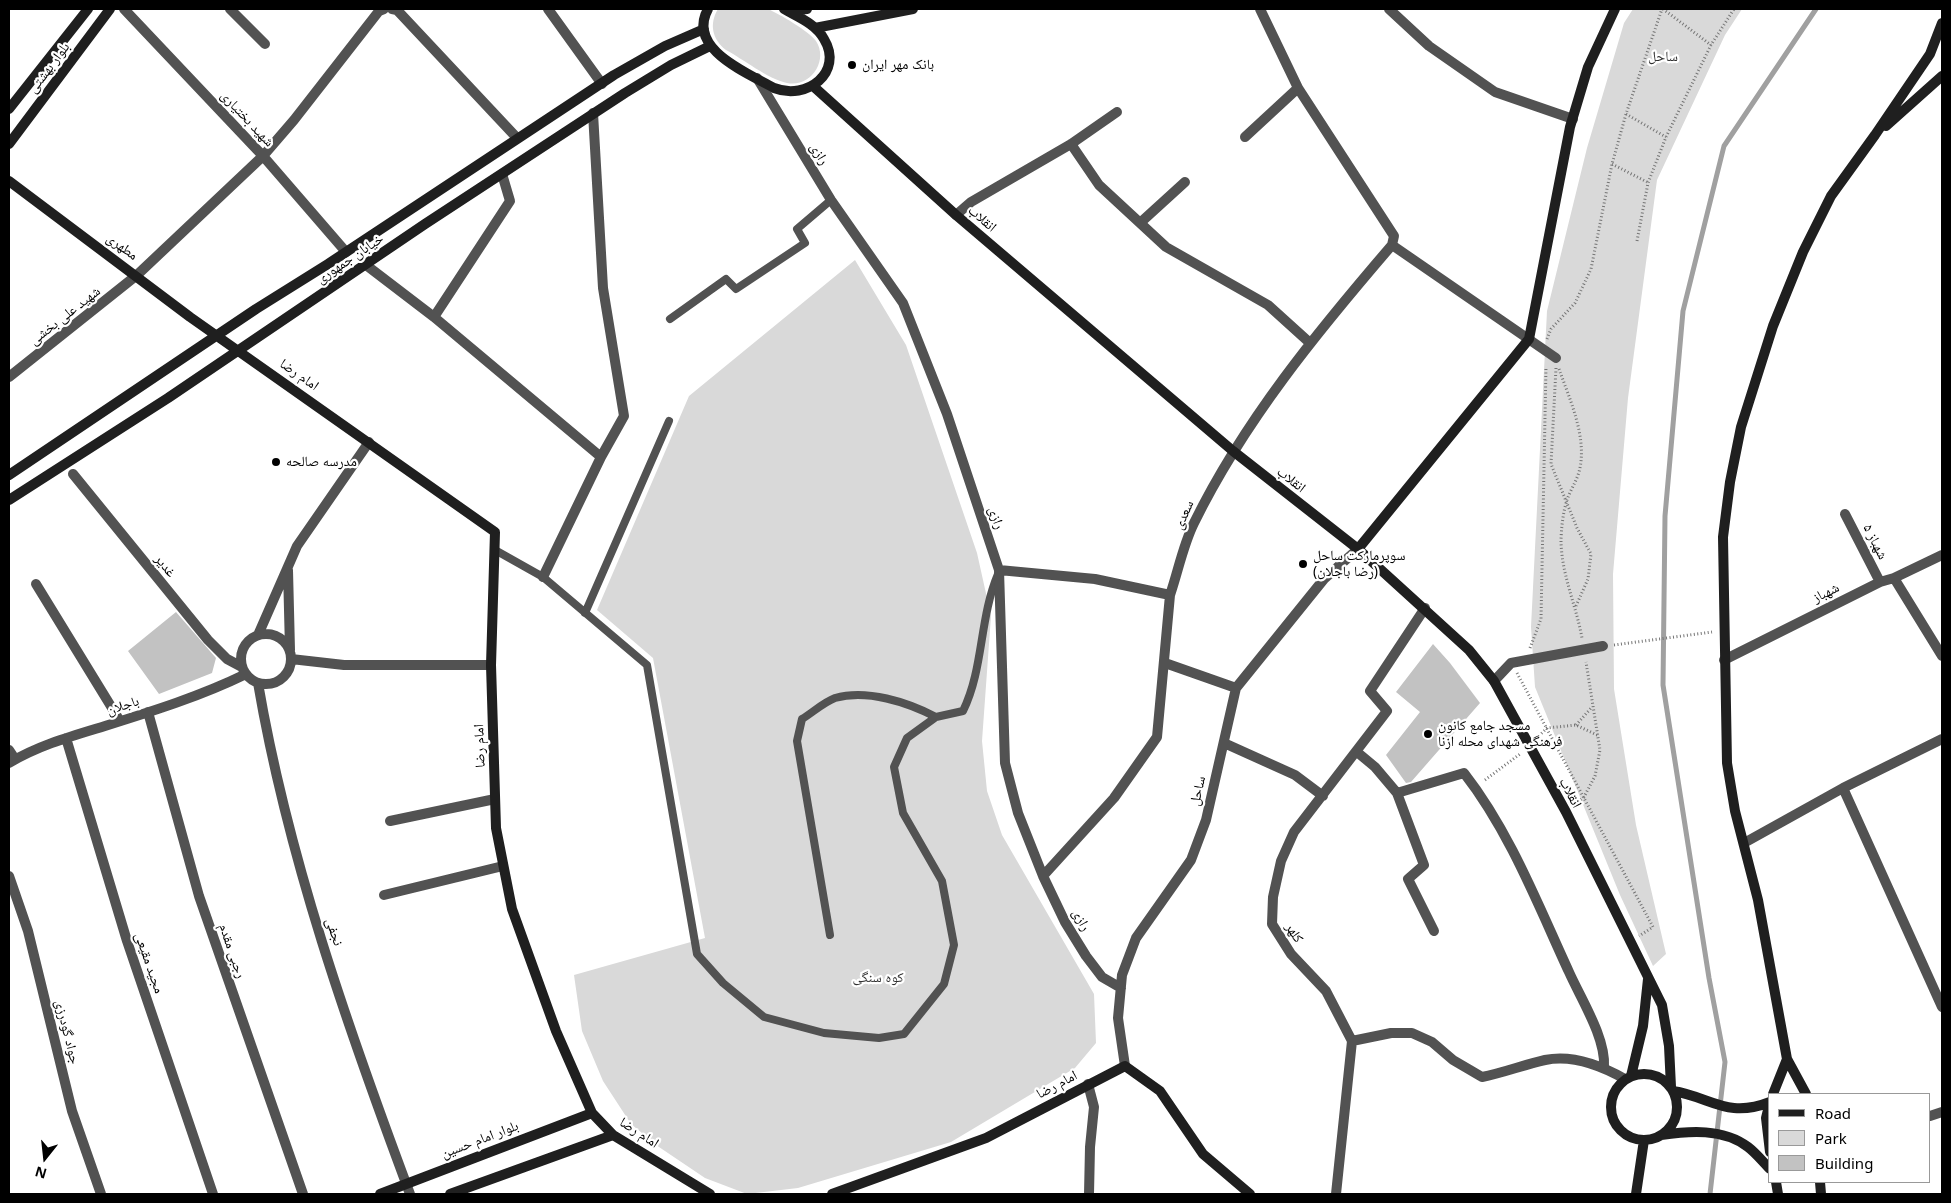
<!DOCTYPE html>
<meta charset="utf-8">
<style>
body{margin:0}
#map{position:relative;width:1951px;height:1203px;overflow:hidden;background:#fff;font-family:"Noto Sans",sans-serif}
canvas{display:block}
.frame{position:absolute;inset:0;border:10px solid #000;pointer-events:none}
.legend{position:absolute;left:1768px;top:1093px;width:162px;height:90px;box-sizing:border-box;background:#fff;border:1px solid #999;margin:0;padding:6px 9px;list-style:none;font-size:15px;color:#000}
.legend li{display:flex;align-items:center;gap:10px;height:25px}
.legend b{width:25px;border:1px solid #999}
.north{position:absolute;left:20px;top:1133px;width:50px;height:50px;-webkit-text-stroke:4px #fff;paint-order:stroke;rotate:196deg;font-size:14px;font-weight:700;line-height:20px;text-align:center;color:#000}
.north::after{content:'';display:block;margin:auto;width:18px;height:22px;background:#000;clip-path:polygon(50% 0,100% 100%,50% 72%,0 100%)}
</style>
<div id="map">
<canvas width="1951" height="1203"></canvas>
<div class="frame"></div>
<ul class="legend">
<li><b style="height:6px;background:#1f1f1f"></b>Road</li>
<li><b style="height:14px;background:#d9d9d9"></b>Park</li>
<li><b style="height:14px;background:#c2c2c2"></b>Building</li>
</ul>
<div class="north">N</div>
</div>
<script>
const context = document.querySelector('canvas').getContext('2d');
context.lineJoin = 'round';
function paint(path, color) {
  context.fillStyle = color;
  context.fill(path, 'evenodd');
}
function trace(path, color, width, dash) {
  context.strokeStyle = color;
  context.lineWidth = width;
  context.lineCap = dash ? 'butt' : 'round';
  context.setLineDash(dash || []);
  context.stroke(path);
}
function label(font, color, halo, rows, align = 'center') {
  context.font = font + ' "Noto Sans","Noto Naskh Arabic",sans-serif';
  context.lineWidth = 4.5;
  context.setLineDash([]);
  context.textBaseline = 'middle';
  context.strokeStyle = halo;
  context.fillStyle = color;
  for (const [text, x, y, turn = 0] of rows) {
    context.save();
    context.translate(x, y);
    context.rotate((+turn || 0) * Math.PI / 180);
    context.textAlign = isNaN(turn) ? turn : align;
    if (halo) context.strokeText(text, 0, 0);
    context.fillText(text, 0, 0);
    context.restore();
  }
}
const green = new Path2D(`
 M 718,9 C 730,9 757,5 768,9 C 779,14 809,31 816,41 C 829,61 810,88 787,83 C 768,79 743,59 726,50 C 712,39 709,24 718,9 Z
 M 1633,9 L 1742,9 L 1725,35 L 1657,180 L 1628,398 L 1613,574 L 1614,689 L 1636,825 L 1666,954 L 1653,966 L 1620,895 L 1535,687 L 1531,627 L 1547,311 L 1587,148 L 1624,23 Z
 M 855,260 L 906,345 L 977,553 L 991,616 L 982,741 L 987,791 L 1002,835 L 1094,994 L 1096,1043 L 1075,1068 L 951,1142 L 798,1188 L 747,1194 L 705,1178 L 659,1147 L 631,1124 L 603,1081 L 582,1031 L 574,975 L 705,938 L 653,658 L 597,610 L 689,396 Z`);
const stream = new Path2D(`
 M 1710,1194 L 1725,1062 L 1709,978 L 1663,685 L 1665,516 L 1683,311 L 1724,146 L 1816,9`);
const building = new Path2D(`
 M 176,612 L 216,658 L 212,673 L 159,694 L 128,651 Z
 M 1433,644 L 1450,663 L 1480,703 L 1411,782 L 1406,783 L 1386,755 L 1420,712 L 1396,692 Z`);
const path = new Path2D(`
 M 1663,9 L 1711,45
 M 1626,114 L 1666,137
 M 1612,164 L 1647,182
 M 1637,241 L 1648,183 L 1666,137 L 1711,45 L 1734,9
 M 1547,339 L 1551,329 L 1575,303 L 1591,269 L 1612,164 L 1626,114 L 1662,9
 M 1556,368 L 1551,464 L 1577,528 L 1591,554 L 1588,579 L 1576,606
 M 1559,369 C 1570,400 1588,439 1579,472 C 1576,482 1570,491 1567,500 C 1563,512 1561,530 1561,542 C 1562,576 1576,605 1582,638
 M 1614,645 L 1712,632
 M 1530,648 L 1541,619 L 1546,367
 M 1517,673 L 1653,927 L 1639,936
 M 1576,725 L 1592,707
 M 1539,736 L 1547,728 L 1576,725 L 1599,736
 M 1485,780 L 1520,754
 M 1575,804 L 1584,797 L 1595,776 L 1600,750 L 1586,662`);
const lane = new Path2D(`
 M 670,319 L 726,279 L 736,289 L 805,243 L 797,229 L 831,200
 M 495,550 L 543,577 L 647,665 L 697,954 L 723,983 L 764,1017 L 824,1033 L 879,1038 L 904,1034 L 944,984 L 954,945 L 942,881 L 903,813 L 894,767 L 907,738 L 936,717 L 963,711 C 984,668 979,619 998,574
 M 585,613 L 669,421
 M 830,935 L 797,741 L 802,719 C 812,713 824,702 835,698 C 867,689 907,702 936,717`);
const street = new Path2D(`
 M 124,9 L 263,156 L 346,252
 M 230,9 L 265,44
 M 392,9 L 397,10 L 517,138
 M 548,9 L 602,84
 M 1389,9 L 1429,46 L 1495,92 L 1573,119
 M 757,78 L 831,200 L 903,303 L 947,414 L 999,570 L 1005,763 L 1018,813 L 1043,876 L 1065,922 L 1086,956 L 1102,977 L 1121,988
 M 1245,137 L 1298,88
 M 1071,144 L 1099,185 L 1166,247 L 1268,305 L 1310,343
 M 956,215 L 971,202 L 1071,144 L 1117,112
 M 1140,223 L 1185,182
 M 1392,245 L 1556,358
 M 366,265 L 434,317 L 601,457
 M 434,317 L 510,201 L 502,174
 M 9,377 L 137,275 L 263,156 L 294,120 L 379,11 L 384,9
 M 73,474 L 208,640 L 227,659 L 242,667
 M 1845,514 L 1880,582
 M 288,570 L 290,650
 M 999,570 L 1095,579 L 1170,595 L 1157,737 L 1114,798 L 1043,876
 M 543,577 L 601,457 L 624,416 L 603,288 L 593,113
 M 1894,578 L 1942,656
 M 36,584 L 120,721
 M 1170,595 C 1178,572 1183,545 1194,523 C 1244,421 1318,331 1392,245 L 1394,236 L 1298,88 L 1260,9
 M241 659a25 25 0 1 1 50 0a25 25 0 1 1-50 0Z
 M 258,635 L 297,546 L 369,442
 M 291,659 L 344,665 L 491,665
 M 1724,660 L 1880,582 L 1894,578 L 1942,555
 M 1165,663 L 1236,688
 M 1494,681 L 1511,663 L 1603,646
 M 258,683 C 288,858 348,1028 410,1194
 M 148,712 L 199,896 L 303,1194
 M 66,738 L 127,941 L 213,1194
 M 1224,743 L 1295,775 L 1323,796
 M 9,750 L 15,759
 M 1357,752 L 1375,767 L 1397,793 L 1424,865 L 1408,879 L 1434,931
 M 9,763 C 39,745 72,736 105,726 C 153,711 201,696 246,674
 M 1843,788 L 1942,1007
 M 1397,793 L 1464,773 C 1510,832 1538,905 1569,972 C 1581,999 1606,1038 1604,1067
 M 390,821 L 495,799
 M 1744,843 L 1843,788 L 1942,739
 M 9,876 L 28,931 L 72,1111 L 101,1194
 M 384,895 L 503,866
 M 1352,1041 L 1326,991 L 1291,954 L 1272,924 L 1273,897 L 1281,861 L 1294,832 L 1387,711 L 1370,691 L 1425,608
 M 1352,1041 L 1391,1033 L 1412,1033 L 1432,1042 L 1453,1060 L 1482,1077 C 1503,1073 1523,1065 1545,1060 C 1573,1054 1602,1066 1625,1079
 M 1125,1066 L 1118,1018 L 1122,975 L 1136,938 L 1191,860 L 1206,820 L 1236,688 L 1324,579 L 1358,549
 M 1088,1084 L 1094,1107 L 1090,1147 L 1089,1194
 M 1930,1116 L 1942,1112
 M 1336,1194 L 1352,1041`);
const secondary = new Path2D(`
 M 708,9 C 686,49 748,73 774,88 C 807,101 844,72 824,39 C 816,24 798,17 784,9
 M 788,11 L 807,9
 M 815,28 L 913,9
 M 813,86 L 956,215 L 1233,451 L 1358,549 L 1469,650 L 1494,681 L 1566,812 L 1662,1005 L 1669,1046 L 1671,1087
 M 9,109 L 88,9
 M 1886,126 L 1942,76
 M 9,144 L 110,9
 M 9,181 L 190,317 L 495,532 L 491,665 L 496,828 L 512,909 L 556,1031 L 592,1113 L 613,1135 L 710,1194
 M 9,475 L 256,309 L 328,264 L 614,75 L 665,46 L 704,29
 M 9,500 L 168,398 L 425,224 L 625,93 L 671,65 L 710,46
 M 1358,549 L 1529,339 L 1570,127 L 1588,67 L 1615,9
 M1611 1107a33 33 0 1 1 66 0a33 33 0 1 1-66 0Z
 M 1631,1076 L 1643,1026 L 1648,979
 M 1673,1091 C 1711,1097 1727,1119 1770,1102
 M 1773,1094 L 1787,1059
 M 1806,1094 L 1787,1059 L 1758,900 L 1735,811 L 1727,763 L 1723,537 L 1730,482 L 1741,427 L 1773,326 L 1803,252 L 1831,196 L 1875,135 L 1930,54 L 1942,23
 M 1770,1102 L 1766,1118 L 1770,1152
 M 1661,1135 C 1689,1131 1723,1128 1748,1147 C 1756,1153 1763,1162 1770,1169
 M 1776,1182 L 1778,1194
 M 1820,1182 L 1821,1194
 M 380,1194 L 592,1113
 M 450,1194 L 613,1135
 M 832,1194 L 986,1138 L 1125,1066 L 1160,1091 L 1203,1154 L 1250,1194
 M 1636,1194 L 1644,1140`);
const markers = [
 [852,65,5,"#000"],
 [276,462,5,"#000"],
 [1303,564,5,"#000"],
 [1428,734,5,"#000"]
];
const parkNames = [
 ["ساحل",1663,57],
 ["کوه سنگی",878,978]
];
const poiNames = [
 ["بانک مهر ایران",862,65],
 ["مدرسه صالحه",286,462],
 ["سوپرمارکت ساحل",1313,556],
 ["(رضا باجلان)",1313,572],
 ["مسجد جامع کانون",1438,726],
 ["فرهنگی شهدای محله ازنا",1438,742]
];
const streetNames = [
 ["بلوار بهشتی",49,68,-53],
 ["شهید بختیاری",247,119,47],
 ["رازی",819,154,59],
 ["انقلاب",982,219,41],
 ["مطهری",122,247,36],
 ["خیابان جمهوری",350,259,-34],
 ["شهید علی بخشی",65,316,-38],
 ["امام رضا",299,375,35],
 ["انقلاب",1291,480,38],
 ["سعدی",1184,515,-66],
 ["رازی",996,518,71],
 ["شهباز ۵",1875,542,63],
 ["غدیر",165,566,51],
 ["شهباز",1826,593,-27],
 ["باجلان",123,706,-18],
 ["امام رضا",480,746,-92],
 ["ساحل",1198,791,-77],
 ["انقلاب",1570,793,62],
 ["رازی",1081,920,61],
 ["نجفی",334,932,72],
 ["کلهر",1294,933,58],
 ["رجبی مقدم",232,951,71],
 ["مجید مقیعی",149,963,71],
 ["جواد گودرزی",67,1032,76],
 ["امام رضا",1057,1085,-28],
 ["امام رضا",639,1133,33],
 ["بلوار امام حسین",480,1140,-21]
];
paint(green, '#d9d9d9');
trace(stream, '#a0a0a0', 5);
paint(building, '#c2c2c2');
trace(path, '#747474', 3, [1, 2.5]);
trace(lane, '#525252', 8);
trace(street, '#525252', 10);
trace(secondary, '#1f1f1f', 10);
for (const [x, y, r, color] of markers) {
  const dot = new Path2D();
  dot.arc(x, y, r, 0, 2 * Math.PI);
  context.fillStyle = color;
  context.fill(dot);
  trace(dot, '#fff', 2);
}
label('14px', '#303030', '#fff', parkNames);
label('14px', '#000', '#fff', poiNames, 'left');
label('14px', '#000', '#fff', streetNames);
</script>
